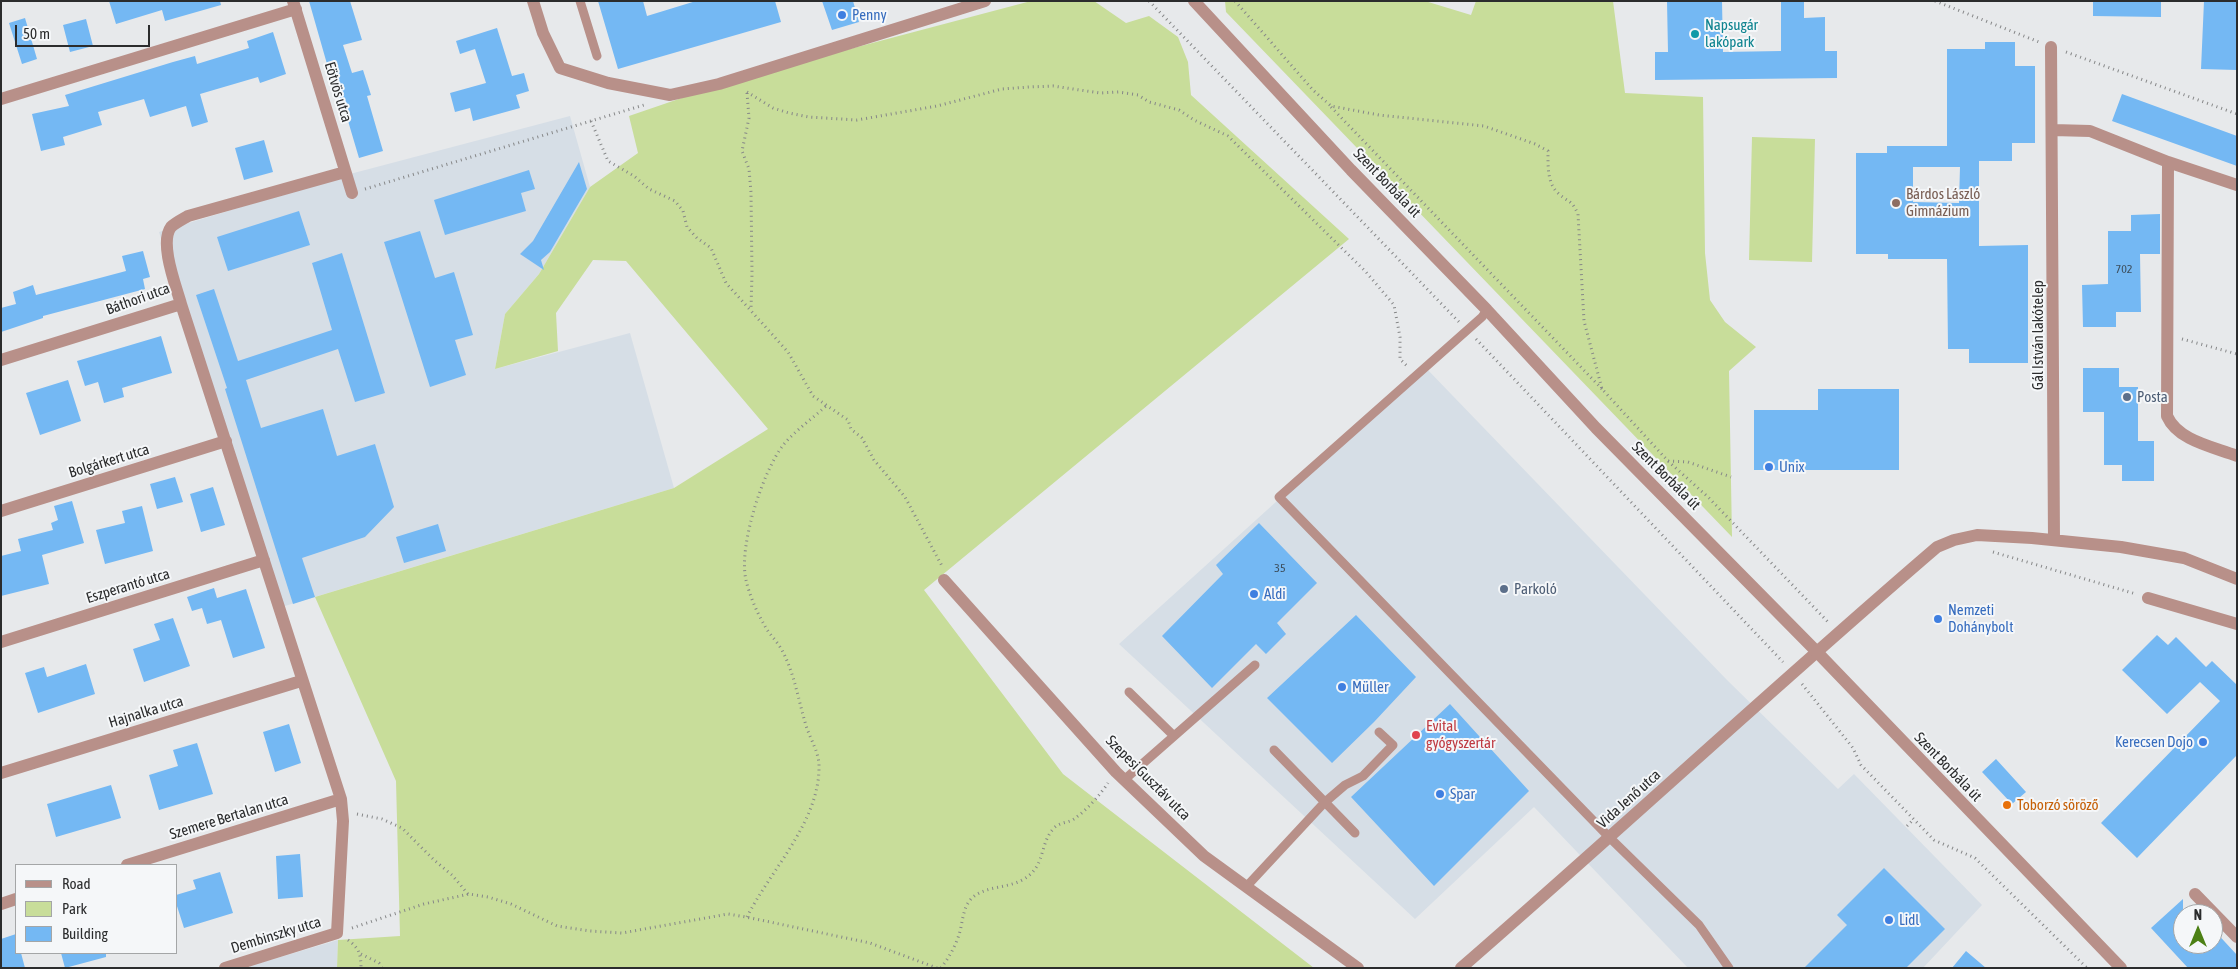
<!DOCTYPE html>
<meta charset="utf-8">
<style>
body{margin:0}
#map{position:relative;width:2238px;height:969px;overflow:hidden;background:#e7e9eb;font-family:"Asap Condensed",sans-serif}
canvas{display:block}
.frame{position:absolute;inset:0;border:2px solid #2b2c2d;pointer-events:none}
.legend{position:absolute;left:15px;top:864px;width:162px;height:90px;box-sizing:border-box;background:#f5f7f9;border:1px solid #a4a6a7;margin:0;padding:6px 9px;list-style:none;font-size:15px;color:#2b2c2d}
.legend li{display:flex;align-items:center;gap:10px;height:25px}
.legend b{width:25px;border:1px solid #a4a6a7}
.north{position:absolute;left:2173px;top:904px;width:50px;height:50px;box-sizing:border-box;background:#f5f7f9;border:1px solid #a4a6a7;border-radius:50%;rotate:0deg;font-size:14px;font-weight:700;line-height:20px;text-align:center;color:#2b2c2d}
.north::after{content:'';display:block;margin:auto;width:18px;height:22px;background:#4c8015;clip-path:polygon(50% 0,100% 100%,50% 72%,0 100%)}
.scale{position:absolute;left:15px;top:25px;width:135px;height:22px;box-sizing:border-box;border:2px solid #2b2c2d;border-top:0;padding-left:6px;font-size:15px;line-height:18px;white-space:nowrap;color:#2b2c2d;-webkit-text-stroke:4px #f5f7f9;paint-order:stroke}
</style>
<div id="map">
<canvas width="2238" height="969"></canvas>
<div class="frame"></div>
<ul class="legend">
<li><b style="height:6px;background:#b89089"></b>Road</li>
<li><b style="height:14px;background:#c8dd9a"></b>Park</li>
<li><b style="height:14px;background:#74b8f3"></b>Building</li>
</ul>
<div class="north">N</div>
<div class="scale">50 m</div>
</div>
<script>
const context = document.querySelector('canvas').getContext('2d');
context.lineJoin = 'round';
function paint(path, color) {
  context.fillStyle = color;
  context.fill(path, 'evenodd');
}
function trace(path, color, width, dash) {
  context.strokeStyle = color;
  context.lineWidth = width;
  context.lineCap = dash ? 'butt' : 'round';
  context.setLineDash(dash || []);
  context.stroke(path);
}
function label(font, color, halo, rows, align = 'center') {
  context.font = font + ' "Asap Condensed",sans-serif';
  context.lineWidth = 4;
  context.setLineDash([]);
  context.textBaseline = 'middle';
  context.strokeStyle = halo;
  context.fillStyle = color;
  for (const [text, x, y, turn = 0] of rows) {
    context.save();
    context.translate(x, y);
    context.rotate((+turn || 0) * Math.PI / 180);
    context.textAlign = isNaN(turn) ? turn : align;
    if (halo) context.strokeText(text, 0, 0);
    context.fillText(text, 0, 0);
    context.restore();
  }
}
const built = new Path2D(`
 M 570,116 L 590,187 L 539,274 L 505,314 L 495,369 L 630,333 L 674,488 L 275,609 L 159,232 L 350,174 Z
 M 1425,367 L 1727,680 L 1838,789 L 1854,774 L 1982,905 L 1923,968 L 1688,968 L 1534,807 L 1415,919 L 1119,644 Z
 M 338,940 L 337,968 L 243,968 Z`);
const green = new Path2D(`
 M 1031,1 L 1094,1 L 1126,23 L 1149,16 L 1178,37 L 1188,62 L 1191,95 L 1349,239 L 924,590 L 1063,774 L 1314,968 L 337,968 L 338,940 L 400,936 L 396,781 L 315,597 L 674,488 L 768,429 L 626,261 L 593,260 L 556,313 L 558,351 L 495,369 L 505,314 L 539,274 L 590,187 L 638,153 L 629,116 L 740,78 Z
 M 1225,1 L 1425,1 L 1471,15 L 1476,1 L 1613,1 L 1625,93 L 1703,97 L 1705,253 L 1710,300 L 1725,322 L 1756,347 L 1729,371 L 1732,537 L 1226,12 Z
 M 1752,137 L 1815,139 L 1812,262 L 1749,260 Z`);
const building = new Path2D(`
 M 109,1 L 220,1 L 221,5 L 165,21 L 162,10 L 116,24 Z
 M 309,1 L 350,1 L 362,40 L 343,45 L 352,73 L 363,70 L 371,95 L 367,96 L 383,151 L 359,158 L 343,104 L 341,105 L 327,64 Z
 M 598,1 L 643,1 L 647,16 L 696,1 L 775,1 L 781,22 L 618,69 Z
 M 822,1 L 853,1 L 859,22 L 832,30 Z
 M 1667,1 L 1722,1 L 1723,52 L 1781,51 L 1781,1 L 1804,1 L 1804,18 L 1825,17 L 1825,51 L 1837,51 L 1837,78 L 1655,80 L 1655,52 L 1668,52 Z
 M 2093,1 L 2161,1 L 2161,17 L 2093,16 Z
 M 2204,1 L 2237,1 L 2237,70 L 2201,69 Z
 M 25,18 L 37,59 L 22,64 L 9,23 Z
 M 86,19 L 93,46 L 70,52 L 63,25 Z
 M 497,28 L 512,76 L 524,73 L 529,91 L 516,95 L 520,108 L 473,121 L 470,108 L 455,112 L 450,93 L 486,83 L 475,49 L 460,54 L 456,41 Z
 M 273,32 L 286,74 L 260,83 L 258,77 L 200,94 L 208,122 L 192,127 L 186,106 L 150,117 L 144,99 L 98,112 L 102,125 L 63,137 L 65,145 L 41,151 L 32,114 L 69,106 L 65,95 L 173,62 L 195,56 L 197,64 L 249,48 L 247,41 Z
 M 1985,42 L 2015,42 L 2015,66 L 2035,66 L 2035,143 L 2012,143 L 2012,161 L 1979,161 L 1979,246 L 2028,245 L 2028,363 L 1969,363 L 1969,349 L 1948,349 L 1947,259 L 1888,259 L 1888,254 L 1856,254 L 1856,153 L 1887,153 L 1887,146 L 1947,146 L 1947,49 L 1985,49 ZM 1913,167 L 1960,167 L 1959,203 L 1913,202 Z
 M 2122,94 L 2237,136 L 2237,166 L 2112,121 Z
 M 264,140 L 273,172 L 244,180 L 235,148 Z
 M 579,162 L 587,189 L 550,252 L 541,260 L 544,270 L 520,254 L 533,241 Z
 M 529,170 L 535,189 L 521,193 L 526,211 L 445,235 L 434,200 Z
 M 299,211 L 310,245 L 228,271 L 217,237 Z
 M 2160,214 L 2160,254 L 2140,254 L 2141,312 L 2116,312 L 2116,327 L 2083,327 L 2082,285 L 2108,284 L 2108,231 L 2131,231 L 2131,215 Z
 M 420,231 L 435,278 L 454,272 L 473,335 L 455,340 L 466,375 L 430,387 L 384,242 Z
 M 143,251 L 150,277 L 143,279 L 145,289 L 43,316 L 43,318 L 1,332 L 1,308 L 16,304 L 13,292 L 33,285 L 36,295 L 126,271 L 122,256 Z
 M 342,253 L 385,393 L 355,402 L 338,349 L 246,380 L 261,428 L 323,409 L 337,456 L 375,444 L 394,507 L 365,537 L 302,558 L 315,597 L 293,604 L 225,389 L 227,388 L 196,295 L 214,289 L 238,361 L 332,330 L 312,263 Z
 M 161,336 L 172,373 L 122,388 L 124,397 L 104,403 L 98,382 L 85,386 L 77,361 Z
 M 2083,368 L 2119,368 L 2119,387 L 2138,387 L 2138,441 L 2154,441 L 2154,481 L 2122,481 L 2122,465 L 2104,465 L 2104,412 L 2083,412 Z
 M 68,380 L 81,421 L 40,435 L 26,393 Z
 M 1818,389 L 1899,389 L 1899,470 L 1754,470 L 1754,410 L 1818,410 Z
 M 175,477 L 183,502 L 157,509 L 150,484 Z
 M 213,487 L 225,525 L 201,532 L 190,494 Z
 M 72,501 L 84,543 L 42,555 L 49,584 L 1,596 L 1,556 L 21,551 L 18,539 L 53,530 L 51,523 L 58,520 L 54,506 Z
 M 142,506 L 153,551 L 105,564 L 96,530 L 125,523 L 122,511 Z
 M 1259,523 L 1317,583 L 1277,623 L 1286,634 L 1266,654 L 1256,644 L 1212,688 L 1162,636 L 1223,574 L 1216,565 Z
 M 438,524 L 446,551 L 404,563 L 396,537 Z
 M 214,588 L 217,598 L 246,589 L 265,648 L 233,658 L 221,620 L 207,624 L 202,608 L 192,611 L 187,597 Z
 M 1356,615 L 1416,677 L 1374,722 L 1332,763 L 1267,698 Z
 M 173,618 L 190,666 L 144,682 L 133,649 L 160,640 L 154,624 Z
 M 2157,635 L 2168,645 L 2176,637 L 2206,667 L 2212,661 L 2237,685 L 2237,755 L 2137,858 L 2101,823 L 2220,701 L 2200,682 L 2167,714 L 2122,670 Z
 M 86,664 L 95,694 L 38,713 L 25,673 L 44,667 L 47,677 Z
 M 1450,704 L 1529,791 L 1434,886 L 1351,797 Z
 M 289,724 L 301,763 L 275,772 L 263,732 Z
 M 197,743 L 213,794 L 159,810 L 149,775 L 178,766 L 173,750 Z
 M 1996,759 L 2026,792 L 2012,804 L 1982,772 Z
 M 111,785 L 121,818 L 56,837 L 47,804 Z
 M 300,854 L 303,897 L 278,899 L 276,856 Z
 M 1884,868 L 1945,929 L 1906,968 L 1804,968 L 1847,925 L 1837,915 Z
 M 220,872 L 233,913 L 184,928 L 176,903 L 176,895 L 196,889 L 193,880 Z
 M 2183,899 L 2183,944 L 2213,944 L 2213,929 L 2237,955 L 2237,968 L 2188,968 L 2151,928 Z
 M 16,934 L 16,953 L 21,953 L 25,968 L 1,968 L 1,939 Z
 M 1966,951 L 1986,968 L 1952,968 Z
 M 61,953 L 106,953 L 106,957 L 65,968 Z`);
const path = new Path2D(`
 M 1149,1 L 1459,322
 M 1235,1 L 1313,90 L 1331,106 L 1379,115 L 1484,126 L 1535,144 L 1548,151 C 1548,166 1547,184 1559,194 C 1569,203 1571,199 1578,214 L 1584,321 L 1602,389 L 1668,461 L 1688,462 L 1731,477
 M 1935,1 L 2039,42
 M 2066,52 L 2237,114
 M 747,92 L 773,108 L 789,113 L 809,117 L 857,120 L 937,106 L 1002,89 L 1029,87 L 1053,86 L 1100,93 L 1119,92 L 1138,95 L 1149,102 L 1179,110 L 1194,120 L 1228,136 L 1366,272 L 1394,305 L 1400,337 L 1400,359 L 1408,367
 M 747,93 L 749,118 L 742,151 L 749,169 L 751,192 L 752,274 L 751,309
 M 1331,107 L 1602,389
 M 591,121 L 608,161 L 634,176 L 649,189 L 675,201 L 683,211 L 687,227 L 697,238 L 711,248 L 726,283 L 788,352 L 813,396 L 848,420 L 851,429 L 862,438 L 874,460 L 905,497 L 942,566
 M 365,189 L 644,105
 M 1476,339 L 1783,662
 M 2182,339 L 2237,354
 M 1668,461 L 1708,497 L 1829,623
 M 1993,552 L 2136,594
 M 1802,684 L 1853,748 L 1861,765 L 1934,840 L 1975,858 L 2087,968
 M 357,814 L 382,819 L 402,828 L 434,860 L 452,875 L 468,894
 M 1907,826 L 1914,819
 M 747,917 C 770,871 818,823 819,769 C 820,752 809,738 805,722 C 798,698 794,673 782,650 C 777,641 769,634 765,626 C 757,613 749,594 746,580 C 738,547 763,470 784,444 C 796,430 812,419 826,406
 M 352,928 L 424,904 L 469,894 L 488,897 L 511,904 L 557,926 L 590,931 L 622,933 L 728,914 L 746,917 L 870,943 L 937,968
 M 348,940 C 359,948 361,954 361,968
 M 361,954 L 379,963 L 382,968
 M 941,968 C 950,956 958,942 961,927 C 963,917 964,907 971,899 C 985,885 1008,889 1024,879 C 1046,866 1039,844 1054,828 C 1060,822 1068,823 1074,819 C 1087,810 1100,795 1108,783`);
const service = new Path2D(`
 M 580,1 L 597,56
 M 1487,310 L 1482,317 L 1279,497 L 1610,838 L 1699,925 L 1729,968
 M 1129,692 L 1174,736
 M 1274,750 L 1355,833
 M 1124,780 L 1255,665
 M 1246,887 L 1324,803 L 1345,785 L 1363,776 L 1393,745 L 1379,732`);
const minor = new Path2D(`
 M 293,1 L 352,193
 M 533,1 L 543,33 L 560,68 L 608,83 L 670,95 L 719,84 L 985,1
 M 2051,47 L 2054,540
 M 1,99 L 296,9
 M 2053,130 L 2090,131 L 2168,162 L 2237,185
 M 2168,162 L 2167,416 C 2178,441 2214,447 2237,456
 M 1,360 L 181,304
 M 1,511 L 226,441
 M 944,580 L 1116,772 L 1204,856 L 1358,968
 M 2148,598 L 2237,624
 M 1,642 L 264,560
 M 1,773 L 301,681
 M 127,865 L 341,799
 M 2195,894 L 2237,937
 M 1,904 L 16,899
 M 225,968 L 337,933 L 343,821 L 341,799 L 181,304 C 176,286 159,243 171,227 C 175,223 183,219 188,216 L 345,172
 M 1461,968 C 1621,829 1776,685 1937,547 L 1954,540 L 1977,535 L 2032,538 L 2121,547 L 2184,558 L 2237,579`);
const tertiary = new Path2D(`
 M 1194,1 L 1351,170 L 1487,310 L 1596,428 L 1816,651 L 2121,968`);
const markers = [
 [842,15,5,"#3f7fe0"],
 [1695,34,5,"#0f9aa8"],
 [1896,203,5,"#8d6e63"],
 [2127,397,5,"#5c6f8a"],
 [1769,467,5,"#3f7fe0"],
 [1504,589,5,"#5c6f8a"],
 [1254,594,5,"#3f7fe0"],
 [1938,619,5,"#3f7fe0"],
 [1342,687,5,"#3f7fe0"],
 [1416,735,5,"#e0444e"],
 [2203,742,5,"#3f7fe0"],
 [1440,794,5,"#3f7fe0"],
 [2007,805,5,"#e8710a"],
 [1889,920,5,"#3f7fe0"]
];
const numberNames = [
 ["702",2124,269],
 ["35",1280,568]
];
const shopNames = [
 ["Penny",852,15],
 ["Unix",1779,467],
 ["Aldi",1264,594],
 ["Nemzeti",1948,610],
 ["Dohánybolt",1948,627],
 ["Müller",1352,687],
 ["Kerecsen Dojo",2193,742,"right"],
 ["Spar",1450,794],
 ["Lidl",1899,920]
];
const cultureNames = [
 ["Napsugár",1705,25],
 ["lakópark",1705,42]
];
const streetNames = [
 ["Eötvös utca",338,92,73],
 ["Szent Borbála út",1387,183,46],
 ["Báthori utca",138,299,-20],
 ["Gál István lakótelep",2038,335,-90],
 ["Bolgárkert utca",109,461,-17],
 ["Szent Borbála út",1666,476,45],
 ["Eszperantó utca",128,586,-17],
 ["Hajnalka utca",146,712,-17],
 ["Szent Borbála út",1948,767,46],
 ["Szepesi Gusztáv utca",1148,778,45],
 ["Vida Jenő utca",1629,799,-42],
 ["Szemere Bertalan utca",229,817,-17],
 ["Dembinszky utca",276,935,-17]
];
const educationNames = [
 ["Bárdos László",1906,194],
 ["Gimnázium",1906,211]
];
const serviceNames = [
 ["Posta",2137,397],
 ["Parkoló",1514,589]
];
const healthNames = [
 ["Evital",1426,726],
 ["gyógyszertár",1426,743]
];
const foodNames = [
 ["Toborzó söröző",2017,805]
];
paint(built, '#d6dee6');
paint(green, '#c8dd9a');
paint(building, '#74b8f3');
trace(path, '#868788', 3, [1, 4]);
trace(service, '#b89089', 9);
trace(minor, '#b89089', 12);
trace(tertiary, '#b89089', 12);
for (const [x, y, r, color] of markers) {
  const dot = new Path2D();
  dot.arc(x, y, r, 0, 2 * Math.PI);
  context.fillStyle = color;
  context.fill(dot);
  trace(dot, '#f5f7f9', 2);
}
label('12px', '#3d4f5e', null, numberNames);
label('15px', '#366cbe', '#f5f7f9', shopNames, 'left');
label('15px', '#0d838f', '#f5f7f9', cultureNames, 'left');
label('15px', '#2b2c2d', '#f5f7f9', streetNames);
label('15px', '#785e54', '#f5f7f9', educationNames, 'left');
label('15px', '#4e5e75', '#f5f7f9', serviceNames, 'left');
label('15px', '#be3a42', '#f5f7f9', healthNames, 'left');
label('15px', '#c56008', '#f5f7f9', foodNames, 'left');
</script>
